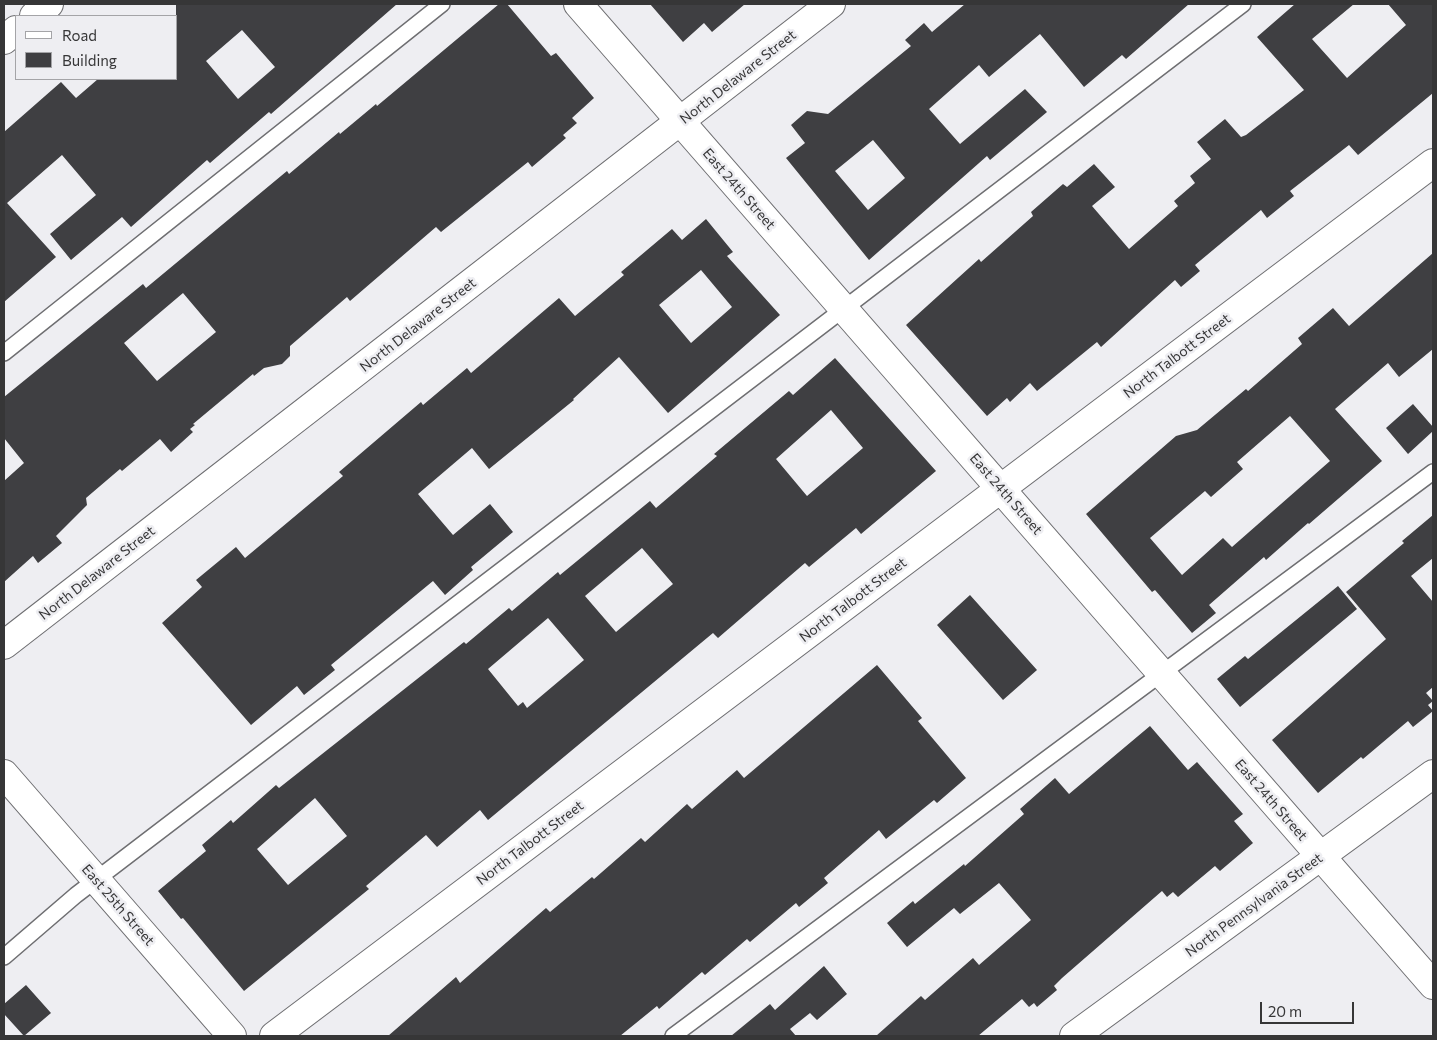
<!DOCTYPE html>
<style>
body{margin:0}
#map{position:relative;width:1437px;height:1040px;overflow:hidden;background:#eeeef2;font-family:Commissioner,sans-serif}
canvas{display:block}
.frame{position:absolute;inset:0;border:5px solid #363637;pointer-events:none}
.legend{position:absolute;left:15px;top:15px;width:162px;height:65px;box-sizing:border-box;background:#eeeef2;border:1px solid #a4a4a7;margin:0;padding:6px 9px;list-style:none;font-size:15px;color:#363637}
.legend li{display:flex;align-items:center;gap:10px;height:25px}
.legend b{width:25px;border:1px solid #a4a4a7}
.scale{position:absolute;left:1260px;top:1002px;width:94px;height:22px;box-sizing:border-box;border:2px solid #363637;border-top:0;padding-left:6px;font-size:15px;line-height:18px;white-space:nowrap;color:#363637;-webkit-text-stroke:4px #eeeef2;paint-order:stroke}
</style>
<div id="map">
<canvas width="1437" height="1040"></canvas>
<div class="frame"></div>
<ul class="legend">
<li><b style="height:6px;background:#fff"></b>Road</li>
<li><b style="height:14px;background:#3f3f42"></b>Building</li>
</ul>
<div class="scale">20 m</div>
</div>
<script>
const context = document.querySelector('canvas').getContext('2d');
context.lineJoin = 'round';
function paint(path, color) {
  context.fillStyle = color;
  context.fill(path, 'evenodd');
}
function trace(path, color, width, dash) {
  context.strokeStyle = color;
  context.lineWidth = width;
  context.lineCap = dash ? 'butt' : 'round';
  context.setLineDash(dash || []);
  context.stroke(path);
}
function label(font, color, halo, rows, align = 'center') {
  context.font = font + ' Commissioner,sans-serif';
  context.lineWidth = 5;
  context.setLineDash([]);
  context.textBaseline = 'middle';
  context.strokeStyle = halo;
  context.fillStyle = color;
  for (const [text, x, y, turn = 0] of rows) {
    context.save();
    context.translate(x, y);
    context.rotate((+turn || 0) * Math.PI / 180);
    context.textAlign = isNaN(turn) ? turn : align;
    if (halo) context.strokeText(text, 0, 0);
    context.fillText(text, 0, 0);
    context.restore();
  }
}
const building = new Path2D(`
 M 176,4 L 397,4 L 271,114 L 269,112 L 210,163 L 207,160 L 131,227 L 122,217 L 71,260 L 50,234 L 96,195 L 62,155 L 7,203 L 56,257 L 4,302 L 4,132 L 61,82 L 76,98 L 98,79 L 176,79 ZM 242,30 L 275,67 L 238,99 L 206,61 Z
 M 499,4 L 507,4 L 551,56 L 556,53 L 594,98 L 572,118 L 577,123 L 563,135 L 566,138 L 532,167 L 528,162 L 441,232 L 436,227 L 350,301 L 347,297 L 290,346 L 290,356 L 282,364 L 264,368 L 254,376 L 253,374 L 193,424 L 195,425 L 190,429 L 193,432 L 171,452 L 160,439 L 122,471 L 120,469 L 86,498 L 87,505 L 56,536 L 62,543 L 38,563 L 33,556 L 4,582 L 4,481 L 24,463 L 4,438 L 4,397 L 143,284 L 146,288 L 287,171 L 289,174 L 339,132 L 340,134 L 376,104 L 377,106 ZM 183,293 L 216,332 L 157,381 L 124,343 Z
 M 650,4 L 745,4 L 712,32 L 704,23 L 683,42 Z
 M 965,4 L 1189,4 L 1126,59 L 1122,55 L 1084,87 L 1040,34 L 989,77 L 979,65 L 929,109 L 960,144 L 1025,89 L 1047,112 L 990,160 L 987,156 L 869,260 L 786,158 L 805,143 L 791,125 L 807,111 L 828,114 L 911,46 L 905,40 L 924,23 L 932,32 ZM 873,140 L 905,178 L 868,210 L 835,171 Z
 M 1295,4 L 1354,4 L 1312,39 L 1347,78 L 1406,25 L 1388,4 L 1433,4 L 1433,93 L 1358,155 L 1349,145 L 1290,191 L 1294,196 L 1267,218 L 1261,210 L 1195,265 L 1200,271 L 1181,287 L 1175,280 L 1101,347 L 1097,342 L 1037,391 L 1030,383 L 1010,402 L 1007,398 L 987,416 L 906,325 L 979,259 L 981,262 L 1033,216 L 1031,212 L 1063,184 L 1067,187 L 1094,164 L 1115,187 L 1092,206 L 1129,249 L 1178,206 L 1174,201 L 1195,183 L 1190,176 L 1211,159 L 1197,142 L 1225,119 L 1241,137 L 1246,135 L 1304,90 L 1257,37 Z
 M 706,219 L 733,252 L 727,256 L 780,315 L 668,413 L 619,357 L 573,399 L 574,400 L 489,469 L 472,448 L 418,494 L 453,535 L 490,504 L 513,532 L 471,567 L 473,570 L 445,595 L 433,581 L 331,665 L 335,670 L 304,695 L 297,686 L 251,725 L 162,623 L 202,587 L 196,580 L 236,547 L 245,558 L 343,476 L 339,472 L 421,402 L 423,405 L 467,368 L 471,373 L 559,298 L 575,316 L 624,275 L 621,272 L 672,229 L 682,240 ZM 701,270 L 732,307 L 691,343 L 659,305 Z
 M 1433,253 L 1433,349 L 1399,377 L 1388,363 L 1335,409 L 1382,461 L 1309,524 L 1308,523 L 1266,560 L 1264,557 L 1209,605 L 1216,613 L 1192,633 L 1155,590 L 1152,592 L 1086,514 L 1176,436 L 1197,430 L 1246,389 L 1248,391 L 1302,344 L 1298,338 L 1333,308 L 1349,326 ZM 1290,416 L 1330,461 L 1232,547 L 1223,538 L 1182,575 L 1150,538 L 1205,491 L 1211,497 L 1243,469 L 1237,462 Z
 M 835,358 L 936,471 L 861,534 L 856,528 L 809,567 L 805,563 L 718,638 L 713,633 L 488,820 L 480,810 L 437,847 L 426,835 L 366,886 L 369,889 L 244,991 L 183,918 L 181,919 L 158,891 L 206,851 L 202,845 L 231,820 L 233,823 L 276,785 L 279,788 L 464,642 L 466,644 L 509,608 L 512,611 L 558,572 L 560,575 L 650,501 L 656,508 L 717,456 L 714,454 L 789,391 L 793,395 ZM 831,410 L 863,448 L 807,496 L 776,459 ZM 642,548 L 673,584 L 616,632 L 585,596 ZM 548,618 L 584,660 L 527,708 L 523,702 L 518,706 L 488,669 ZM 315,798 L 347,836 L 288,885 L 257,849 Z
 M 1413,404 L 1433,427 L 1433,431 L 1408,454 L 1386,428 Z
 M 1433,515 L 1433,558 L 1411,576 L 1433,602 L 1433,687 L 1426,693 L 1433,701 L 1428,705 L 1433,711 L 1413,727 L 1408,721 L 1363,759 L 1361,757 L 1318,793 L 1272,740 L 1386,639 L 1346,592 L 1404,543 L 1402,541 Z
 M 1338,586 L 1357,609 L 1240,707 L 1217,679 L 1245,656 L 1248,659 Z
 M 970,595 L 1037,670 L 1003,700 L 937,625 Z
 M 877,665 L 922,718 L 918,721 L 966,778 L 937,803 L 934,800 L 886,839 L 879,830 L 824,878 L 828,883 L 799,907 L 796,903 L 750,942 L 747,939 L 705,975 L 702,972 L 659,1009 L 657,1006 L 620,1036 L 388,1036 L 456,977 L 460,983 L 546,908 L 550,912 L 592,877 L 594,879 L 641,838 L 645,842 L 687,804 L 692,809 L 737,770 L 744,778 Z
 M 1150,726 L 1188,770 L 1197,762 L 1243,814 L 1234,821 L 1253,843 L 1220,871 L 1215,866 L 1178,897 L 1173,892 L 1167,897 L 1162,891 L 1062,978 L 1054,986 L 1057,990 L 1037,1007 L 1034,1003 L 1029,1007 L 1022,999 L 978,1036 L 876,1036 L 921,996 L 925,1000 L 973,958 L 979,965 L 1031,920 L 999,883 L 960,914 L 954,908 L 907,947 L 887,923 L 913,901 L 915,904 L 964,864 L 965,866 L 1024,814 L 1020,809 L 1055,778 L 1069,794 Z
 M 824,966 L 847,994 L 817,1020 L 810,1013 L 790,1029 L 796,1036 L 731,1036 L 770,1004 L 775,1010 Z
 M 26,985 L 51,1013 L 24,1036 L 4,1014 L 4,1004 Z`);
const lane = new Path2D(`
 M 4,353 L 442,4
 M 4,957 L 76,895 L 1243,4
 M 673,1036 L 1433,472`);
const street = new Path2D(`
 M 578,4 L 1433,985
 M 34,16 L 49,4
 M 4,40 L 16,30
 M 274,1036 L 1433,163`);
const secondary = new Path2D(`
 M 4,645 L 831,4
 M 4,774 L 232,1036
 M 1074,1036 L 1433,774`);
const streetNames = [
 ["North Delaware Street",738,77,-38],
 ["East 24th Street",739,189,49],
 ["North Delaware Street",418,325,-38],
 ["North Talbott Street",1177,356,-37],
 ["East 24th Street",1006,494,49],
 ["North Delaware Street",97,573,-38],
 ["North Talbott Street",853,600,-37],
 ["East 24th Street",1271,800,49],
 ["North Talbott Street",530,843,-37],
 ["East 25th Street",118,905,49],
 ["North Pennsylvania Street",1254,905,-36]
];
paint(building, '#3f3f42');
trace(lane, '#6e6e71', 18);
trace(street, '#6e6e71', 30);
trace(secondary, '#6e6e71', 30);
trace(lane, '#fff', 15);
trace(street, '#fff', 28);
trace(secondary, '#fff', 28);
label('14px', '#363637', '#eeeef2', streetNames);
</script>
